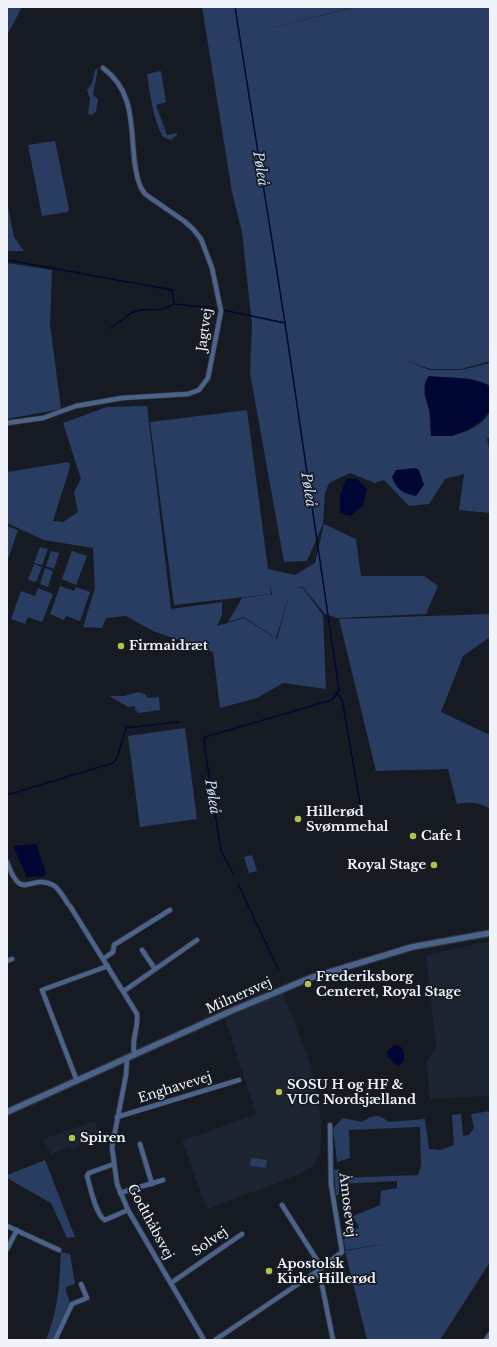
<!DOCTYPE html>
<meta charset="utf-8">
<style>
body{margin:0}
#map{position:relative;width:497px;height:1347px;overflow:hidden;background:#161b23;font-family:"Libre Baskerville",serif}
canvas{display:block}
.frame{position:absolute;inset:0;border:8px solid #f0f4fa;pointer-events:none}
</style>
<div id="map">
<canvas width="497" height="1347"></canvas>
<div class="frame"></div>
</div>
<script>
const context = document.querySelector('canvas').getContext('2d');
context.lineJoin = 'round';
function paint(path, color) {
  context.fillStyle = color;
  context.fill(path, 'evenodd');
}
function trace(path, color, width, dash) {
  context.strokeStyle = color;
  context.lineWidth = width;
  context.lineCap = dash ? 'butt' : 'round';
  context.setLineDash(dash || []);
  context.stroke(path);
}
function label(font, color, halo, rows, align = 'center') {
  context.font = font + ' "Libre Baskerville",serif';
  context.lineWidth = 3.5;
  context.setLineDash([]);
  context.textBaseline = 'middle';
  context.strokeStyle = halo;
  context.fillStyle = color;
  for (const [text, x, y, turn = 0] of rows) {
    context.save();
    context.translate(x, y);
    context.rotate((+turn || 0) * Math.PI / 180);
    context.textAlign = isNaN(turn) ? turn : align;
    if (halo) context.strokeText(text, 0, 0);
    context.fillText(text, 0, 0);
    context.restore();
  }
}
const built = new Path2D(`
 M 490,941 L 490,1096 L 430,1099 L 426,1062 L 436,1047 L 426,955 Z
 M 283,993 L 311,1066 L 321,1119 L 321,1143 L 319,1156 L 315,1163 L 310,1168 L 295,1176 L 207,1209 L 182,1141 L 256,1114 L 225,1019 Z
 M 95,1121 L 100,1137 L 70,1150 L 69,1147 L 51,1154 L 43,1139 Z`);
const green = new Path2D(`
 M 7,7 L 22,7 L 7,35 Z
 M 202,7 L 353,7 L 240,36 L 355,7 L 490,7 L 490,361 L 461,369 L 430,369 L 399,358 L 430,370 L 461,370 L 490,363 L 490,387 L 487,384 L 424,393 L 429,411 L 431,436 C 454,436 477,433 490,412 L 490,436 L 487,439 L 490,451 L 490,513 L 459,510 L 464,474 L 445,479 L 429,504 L 409,506 L 384,480 L 375,483 L 350,473 L 329,483 L 325,493 L 323,524 L 307,561 L 284,562 L 250,373 L 252,325 L 242,232 L 232,192 Z
 M 98,69 L 93,95 L 98,99 L 96,112 L 92,115 L 88,114 L 90,99 L 87,90 L 92,83 L 95,70 Z
 M 161,71 L 166,102 L 156,105 L 167,135 L 177,133 L 177,135 L 171,140 L 163,137 C 153,119 150,94 147,74 Z
 M 55,141 L 69,209 L 68,212 L 42,216 L 28,145 Z
 M 7,202 L 14,237 L 24,251 L 7,251 Z
 M 7,263 L 52,270 L 50,324 L 61,409 L 7,419 Z
 M 147,406 L 171,609 L 222,602 L 222,615 L 217,626 L 244,618 L 277,639 L 290,592 L 276,638 L 244,617 L 228,622 L 242,598 L 272,594 L 269,579 L 271,594 L 174,605 L 150,422 L 247,410 L 268,569 L 295,575 L 315,563 L 324,524 L 356,539 L 361,576 L 424,576 L 438,586 L 426,614 L 337,618 L 325,614 L 302,586 L 296,589 L 302,587 L 323,615 L 326,689 L 283,683 L 257,698 L 220,708 L 213,652 L 153,631 L 126,616 L 106,618 L 102,628 L 83,627 L 95,588 L 93,548 L 44,540 L 7,523 L 7,472 L 69,462 L 70,467 L 53,521 L 63,522 L 78,512 L 74,492 L 81,479 L 63,423 L 107,407 Z
 M 7,526 L 18,530 L 8,559 L 7,559 Z
 M 40,547 L 48,549 L 42,565 L 34,563 Z
 M 51,551 L 59,553 L 54,569 L 46,566 Z
 M 72,551 L 87,556 L 76,585 L 62,579 Z
 M 34,564 L 42,567 L 36,582 L 28,580 Z
 M 45,568 L 53,571 L 48,587 L 40,584 Z
 M 60,586 L 74,591 L 76,587 L 90,592 L 80,621 L 66,616 L 64,620 L 50,614 Z
 M 38,588 L 53,594 L 42,622 L 28,617 L 25,624 L 11,619 L 21,591 L 35,596 Z
 M 490,614 L 490,637 L 463,656 L 441,712 L 490,735 L 490,809 C 478,802 470,802 457,804 L 448,769 L 376,771 L 339,619 Z
 M 138,692 L 145,694 L 148,698 L 159,697 L 160,710 L 139,713 L 135,710 L 135,706 L 128,707 L 109,696 L 124,696 Z
 M 185,728 L 197,819 L 140,827 L 128,736 Z
 M 252,855 L 257,871 L 249,873 L 244,857 Z
 M 490,1111 L 490,1262 L 440,1340 L 367,1340 L 345,1251 L 389,1243 L 346,1250 L 343,1240 L 359,1227 L 353,1216 L 380,1205 L 381,1191 L 397,1188 L 397,1181 L 339,1184 L 339,1194 L 336,1196 L 334,1170 L 339,1169 L 340,1178 L 418,1175 L 421,1165 L 420,1127 L 349,1130 L 350,1158 L 337,1162 L 333,1128 L 343,1118 L 362,1122 C 372,1115 379,1113 388,1122 L 425,1119 L 429,1149 L 441,1150 L 454,1145 L 452,1115 L 461,1114 L 463,1136 L 469,1135 L 474,1128 L 471,1114 Z
 M 251,1158 L 267,1160 L 266,1168 L 250,1166 Z
 M 45,1160 L 75,1237 L 67,1238 L 51,1203 L 7,1178 L 7,1175 Z
 M 61,1252 L 70,1254 L 75,1284 L 66,1287 L 66,1292 L 70,1302 L 53,1340 L 46,1340 C 59,1307 59,1287 61,1252 Z`);
const water = new Path2D(`
 M 429,376 C 444,378 479,376 490,387 L 490,410 L 482,420 L 468,430 L 452,436 L 431,436 C 431,427 431,418 430,410 C 427,399 420,387 429,376 Z
 M 415,468 L 419,470 L 424,485 L 416,496 C 402,493 397,490 392,477 L 396,470 Z
 M 356,478 L 367,489 L 363,506 L 350,516 L 340,513 L 340,496 L 346,479 Z
 M 36,844 L 46,873 L 44,876 L 27,877 L 13,846 Z
 M 395,1045 L 400,1046 L 404,1051 L 404,1061 L 400,1065 L 395,1064 L 388,1057 L 387,1051 Z`);
const stream = new Path2D(`
 M 7,260 L 172,290 L 174,304 L 214,308
 M 223,310 L 285,323
 M 111,328 L 131,313 L 141,310 L 163,309 L 174,304
 M 336,693 L 342,699 L 360,803
 M 7,795 L 113,763 L 117,758 L 126,728 L 178,722
 M 233,873 L 221,851 L 204,743 L 205,737 L 332,700 L 339,690 L 285,323 L 235,7
 M 238,884 L 278,969`);
const minor = new Path2D(`
 M 7,423 L 43,418 L 76,406 L 122,398 L 188,394 L 199,390 L 208,378 L 221,311 L 212,268 L 201,239 L 193,229 L 184,221 L 145,194 C 138,185 137,176 135,165 C 130,129 136,92 103,68
 M 7,862 C 22,904 29,873 53,885 C 59,888 64,898 68,904
 M 70,906 L 137,1014 C 139,1027 130,1043 135,1055
 M 142,950 L 155,969
 M 103,959 L 113,952 L 114,945 L 170,910
 M 7,961 L 12,959
 M 124,991 L 197,940
 M 127,1058 L 126,1075 L 112,1147 L 117,1184 L 128,1210 L 204,1340
 M 77,1081 L 42,990 L 108,966
 M 117,1117 L 239,1080
 M 140,1144 L 152,1184
 M 114,1164 L 89,1173 L 87,1176 C 90,1186 96,1216 105,1220 L 128,1210
 M 120,1193 L 163,1180
 M 282,1205 L 322,1268
 M 7,1226 L 59,1250
 M 7,1249 L 17,1230
 M 316,1272 L 321,1280 L 333,1340
 M 171,1283 L 242,1234
 M 55,1340 L 72,1304 L 87,1298 L 81,1284
 M 215,1340 L 316,1272 L 342,1252 L 331,1184 L 330,1125
 M 486,1340 L 490,1334`);
const tertiary = new Path2D(`
 M 7,1112 L 229,1012 L 310,978 L 412,947 L 490,933`);
const markers = [
 [121,646,4,"#b6c148"],
 [298,819,4,"#b6c148"],
 [413,836,4,"#b6c148"],
 [434,865,4,"#b6c148"],
 [308,984,4,"#b6c148"],
 [279,1092,4,"#b6c148"],
 [72,1138,4,"#b6c148"],
 [269,1271,4,"#b6c148"]
];
const streetNames = [
 ["Jagtvej",205,330,-82],
 ["Milnersvej",239,996,-24],
 ["Enghavevej",175,1088,-17],
 ["Åmosevej",347,1205,83],
 ["Godthåbsvej",150,1222,62],
 ["Solvej",210,1242,-35]
];
const poiNames = [
 ["Firmaidræt",129,646],
 ["Hillerød",306,812],
 ["Svømmehal",306,827],
 ["Cafe 1",421,836],
 ["Royal Stage",426,865,"right"],
 ["Frederiksborg",316,977],
 ["Centeret, Royal Stage",316,992],
 ["SOSU H og HF &",287,1085],
 ["VUC Nordsjælland",287,1100],
 ["Spiren",80,1138],
 ["Apostolsk",277,1264],
 ["Kirke Hillerød",277,1279]
];
const waterNames = [
 ["Pøleå",260,169,81],
 ["Pøleå",308,490,81],
 ["Pøleå",212,797,81]
];
paint(built, '#1c2431');
paint(green, '#283d61');
paint(water, '#000634');
trace(stream, '#000634', 1.5);
trace(minor, '#30353d', 6);
trace(tertiary, '#30353d', 8);
trace(minor, '#4b638a', 4.5);
trace(tertiary, '#4b638a', 5.5);
for (const [x, y, r, color] of markers) {
  const dot = new Path2D();
  dot.arc(x, y, r, 0, 2 * Math.PI);
  context.fillStyle = color;
  context.fill(dot);
  trace(dot, '#161b23', 1.5);
}
label('13px', '#f0f4fa', '#161b23', streetNames);
label('bold 13px', '#f0f4fa', '#161b23', poiNames, 'left');
label('italic 14px', '#c6dafa', '#161b23', waterNames);
</script>
